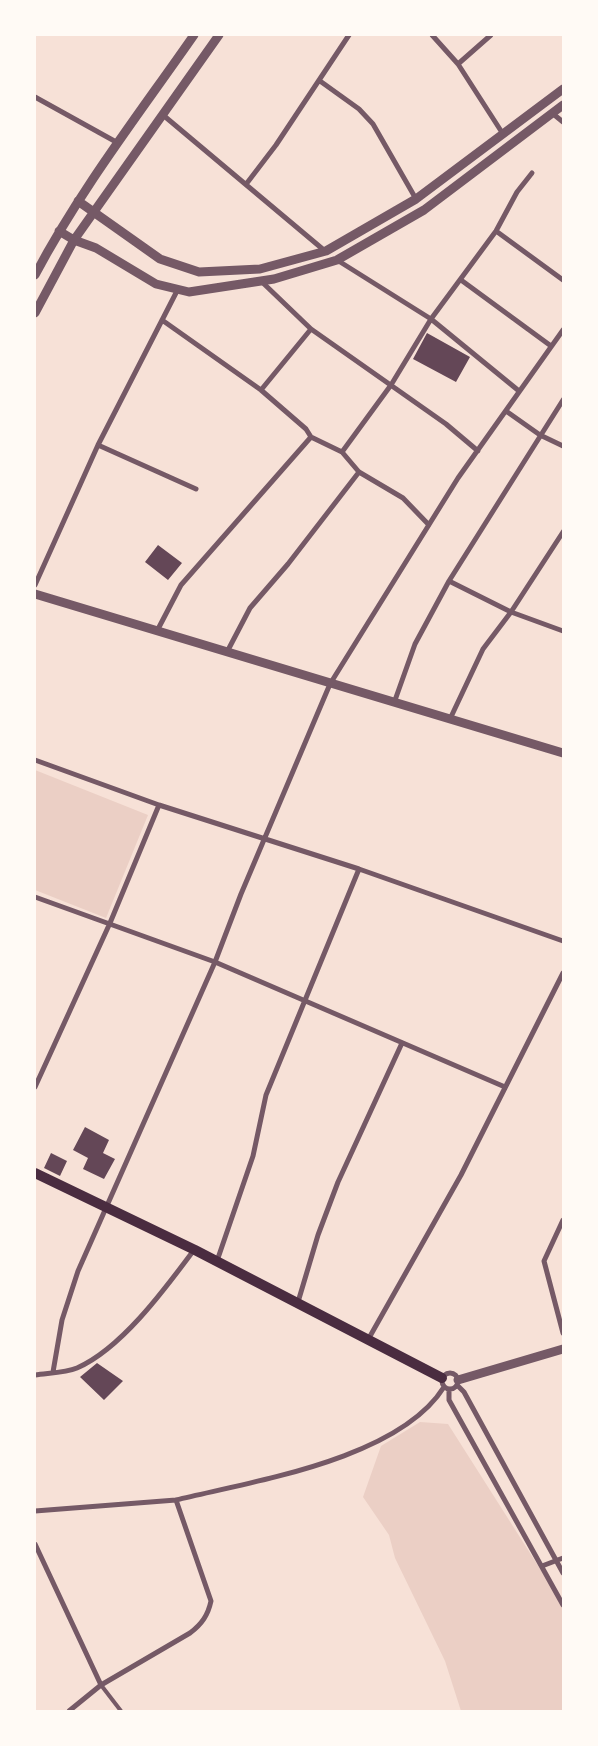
<!DOCTYPE html>
<style>
body{margin:0}
#map{position:relative;width:598px;height:1746px;overflow:hidden;background:#f7e1d7;font-family:Lato,sans-serif}
canvas{display:block}
.frame{position:absolute;inset:0;border:36px solid #fffaf5;pointer-events:none}
</style>
<div id="map">
<canvas width="598" height="1746"></canvas>
<div class="frame"></div>
</div>
<script>
const context = document.querySelector('canvas').getContext('2d');
context.lineJoin = 'round';
function paint(path, color) {
  context.fillStyle = color;
  context.fill(path, 'evenodd');
}
function trace(path, color, width, dash) {
  context.strokeStyle = color;
  context.lineWidth = width;
  context.lineCap = dash ? 'butt' : 'round';
  context.setLineDash(dash || []);
  context.stroke(path);
}
const green = new Path2D(`
 M 35,770 L 148,815 L 106,918 L 35,890 Z
 M 420,1422 L 448,1424 L 563,1605 L 563,1711 L 461,1711 L 445,1661 L 395,1558 L 389,1535 L 363,1497 L 381,1446 Z`);
const building = new Path2D(`
 M 427,333 L 470,357 L 456,382 L 413,359 Z
 M 158,545 L 182,563 L 168,580 L 145,562 Z
 M 85,1127 L 109,1140 L 103,1153 L 115,1159 L 104,1179 L 83,1169 L 88,1158 L 73,1150 Z
 M 51,1153 L 67,1161 L 60,1176 L 44,1168 Z
 M 97,1363 L 123,1381 L 104,1400 L 80,1377 Z`);
const service = new Path2D(`
 M 101,1685 L 121,1711`);
const minor = new Path2D(`
 M 432,35 L 458,64 L 503,134
 M 458,64 L 491,35
 M 320,81 L 359,109 L 373,124 L 416,199
 M 35,97 L 118,143
 M 552,113 L 563,122
 M 163,115 L 325,251
 M 247,183 L 276,145 L 349,35
 M 496,231 L 563,280
 M 337,260 L 431,319 L 519,391
 M 461,280 L 551,346
 M 262,282 L 311,329 L 446,424 L 478,451
 M 162,320 L 261,390 L 306,429 L 311,437 L 342,452 L 359,472 L 403,498 L 429,525
 M 261,390 L 311,329
 M 506,411 L 540,435 L 563,446
 M 98,445 L 196,489
 M 342,452 L 391,385 L 431,319 L 496,231 L 517,192 L 532,173
 M 449,581 L 511,612 L 563,631
 M 35,585 L 98,445 L 178,289
 M 157,631 L 181,585 L 311,437
 M 227,652 L 250,608 L 288,564 L 359,472
 M 394,703 L 415,644 L 449,581 L 563,400
 M 450,719 L 483,649 L 511,612 L 563,532
 M 35,760 L 159,805 L 359,869 L 563,941
 M 35,897 L 215,962 L 505,1087
 M 35,1087 L 110,923 L 159,805
 M 563,1220 L 544,1261 L 563,1333
 M 217,1261 L 253,1156 L 266,1095 L 359,869
 M 298,1302 L 318,1235 L 338,1182 L 402,1043
 M 369,1338 L 461,1175 L 563,973
 M 53,1372 L 62,1320 L 78,1271 L 215,962 L 241,894 L 330,684 L 458,478 L 563,330
 M442 1381a8 8 0 1 1 16 0a8 8 0 1 1-16 0Z
 M 35,1375 C 48,1373 65,1373 77,1368 C 121,1349 165,1289 194,1250
 M 457,1385 L 464,1392 L 563,1573
 M 449,1389 L 449,1400 L 563,1605
 M 176,1500 C 254,1481 399,1459 444,1387
 M 35,1511 L 176,1500 L 211,1601 C 208,1615 202,1624 190,1633 L 101,1685
 M 35,1544 L 101,1685 L 69,1711
 M 542,1566 L 563,1558`);
const tertiary = new Path2D(`
 M 78,201 L 160,259 L 199,272 L 260,269 L 326,251 L 416,199 L 563,89
 M 59,231 L 74,240 L 96,248 L 156,284 L 189,292 L 274,279 L 337,260 L 424,210 L 563,105
 M 35,275 C 80,190 139,114 194,35
 M 35,313 L 74,240 L 219,35
 M 35,594 L 563,753
 M 458,1380 L 563,1349`);
const secondary = new Path2D(`
 M 35,1173 L 195,1250 L 442,1378`);
paint(green, '#ebcfc5');
paint(building, '#644757');
trace(service, '#755966', 4);
trace(minor, '#755966', 5);
trace(tertiary, '#755966', 9);
trace(secondary, '#4a2c40', 10);
</script>
